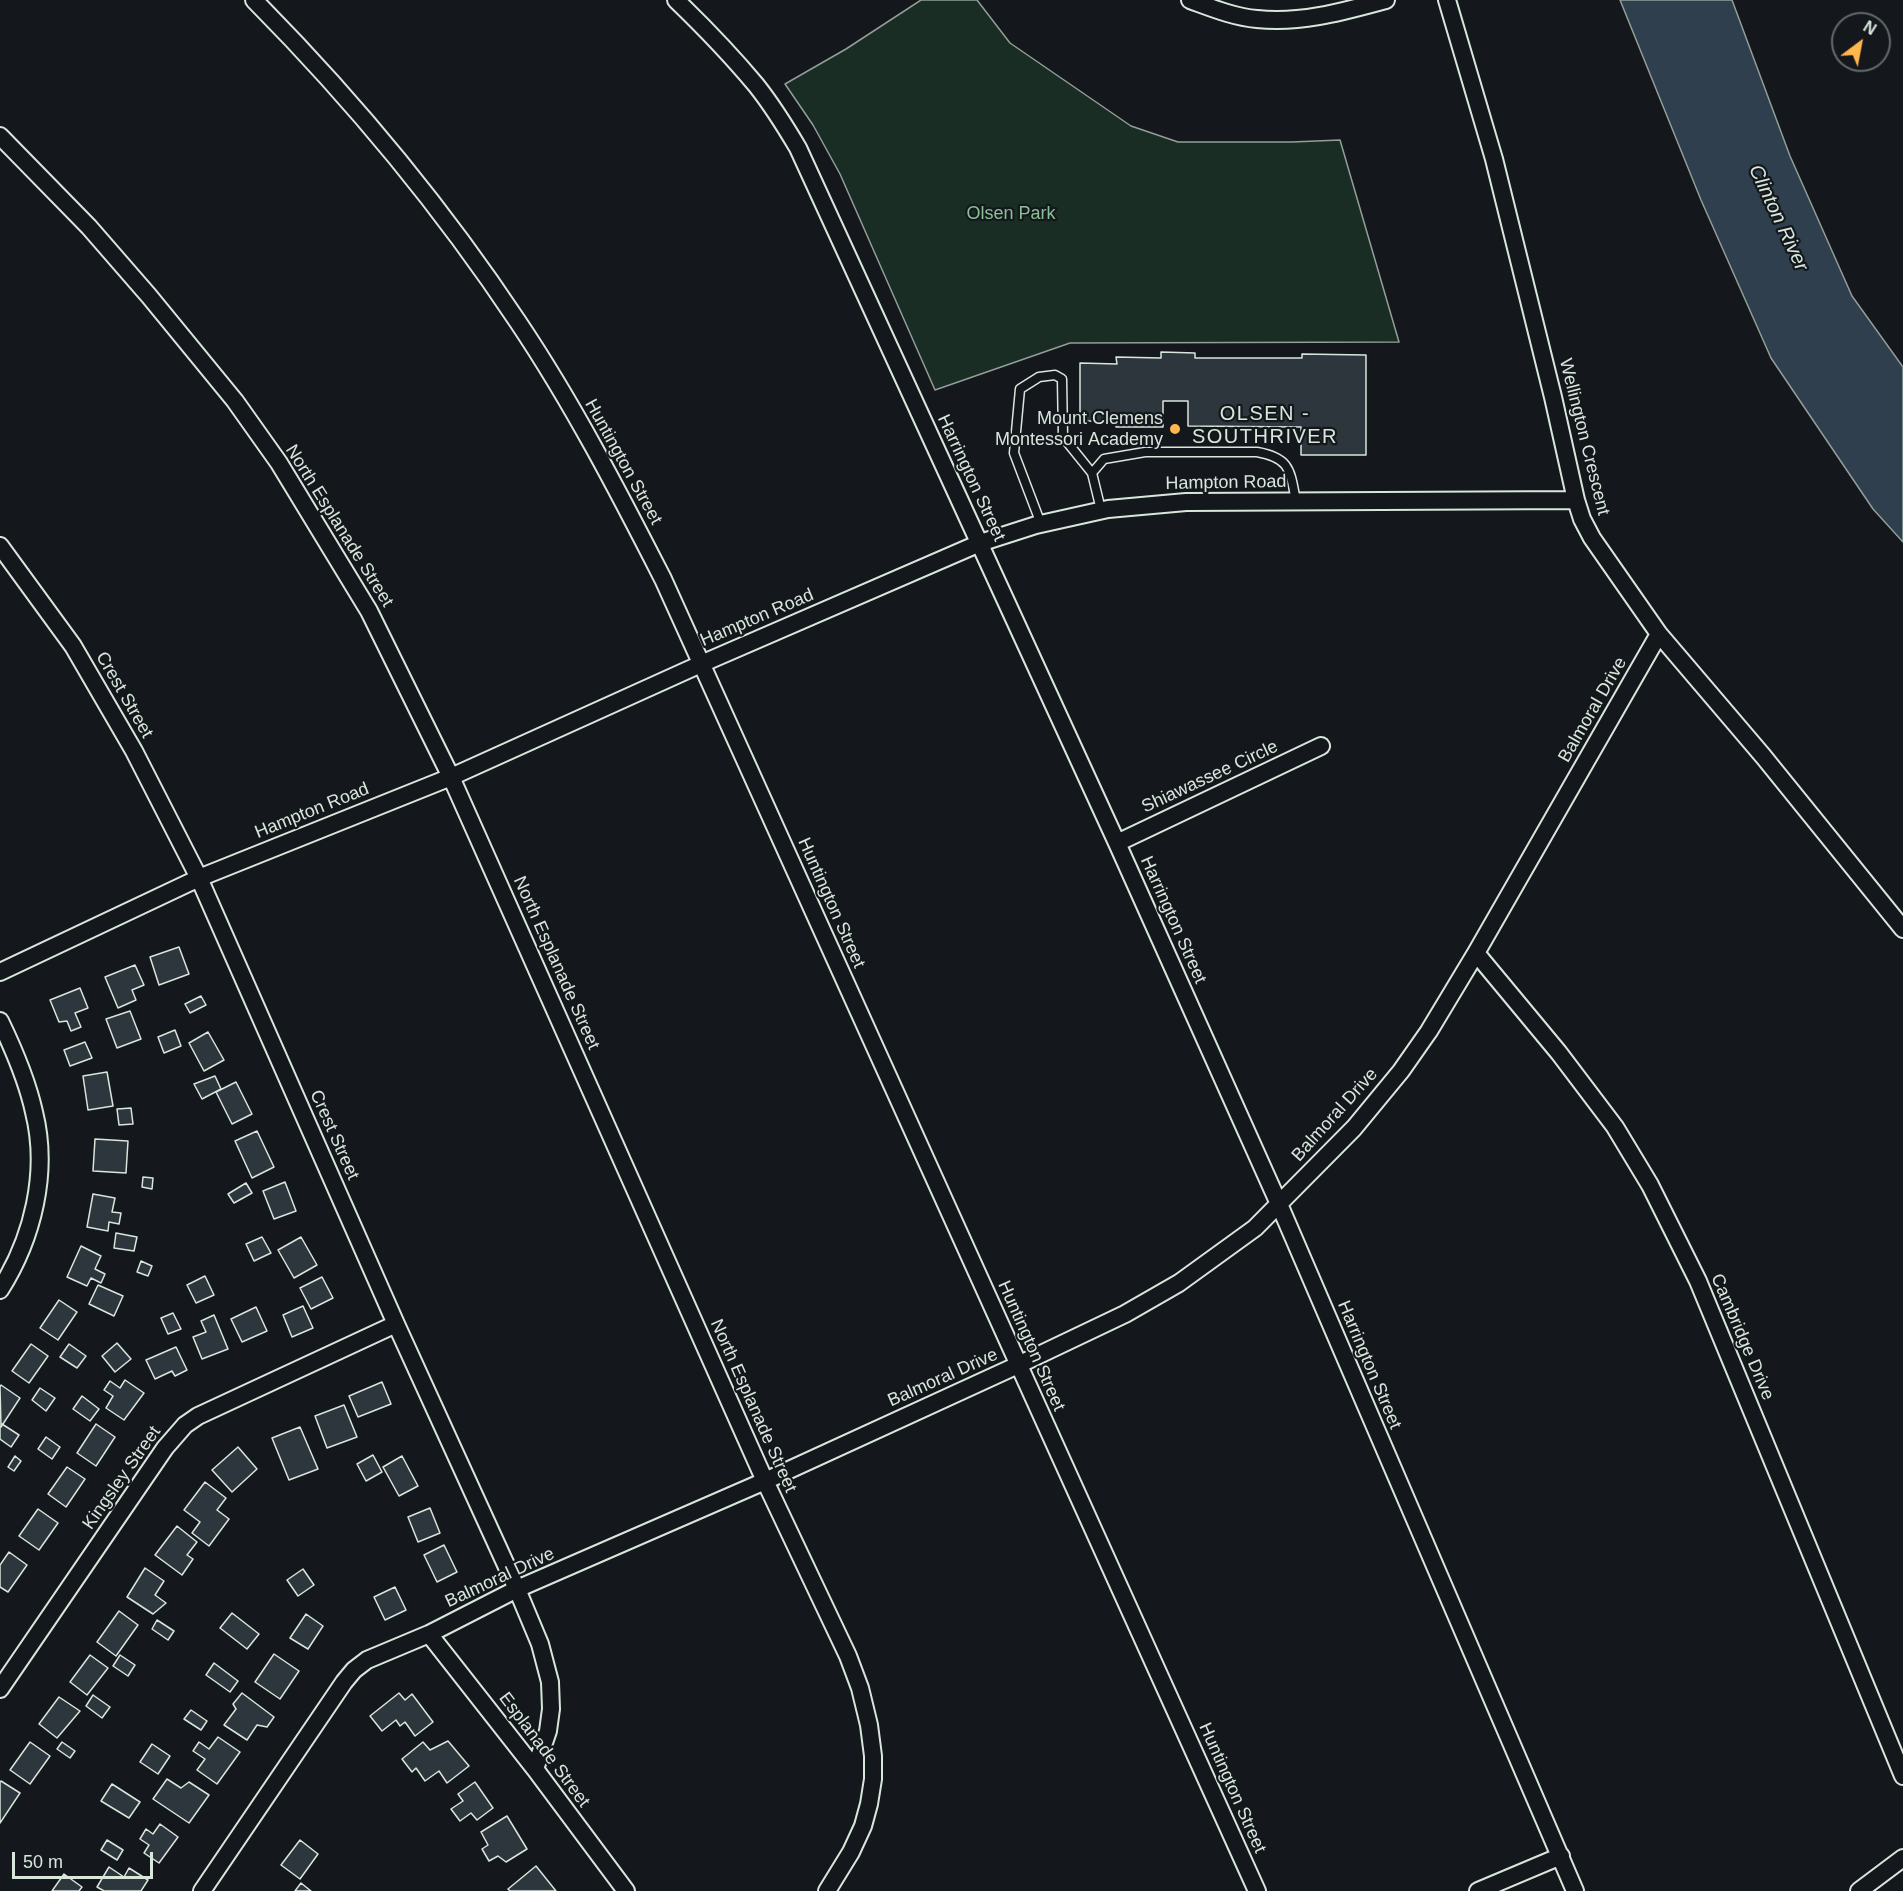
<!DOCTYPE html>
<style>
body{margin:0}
#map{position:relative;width:1903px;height:1891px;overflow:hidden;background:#14181c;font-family:Arial,sans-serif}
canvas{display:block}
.north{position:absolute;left:1831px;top:12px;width:60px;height:60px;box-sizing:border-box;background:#14181c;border:2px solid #626a69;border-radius:50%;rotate:32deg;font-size:16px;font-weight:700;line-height:24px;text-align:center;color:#d8e6dc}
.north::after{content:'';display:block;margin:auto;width:21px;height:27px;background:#ffb74d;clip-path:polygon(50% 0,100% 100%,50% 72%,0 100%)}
.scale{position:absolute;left:12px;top:1852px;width:141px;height:27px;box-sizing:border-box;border:3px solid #d8e6dc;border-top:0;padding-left:8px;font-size:18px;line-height:21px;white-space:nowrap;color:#d8e6dc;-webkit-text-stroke:4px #14181c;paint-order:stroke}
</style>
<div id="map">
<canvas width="1903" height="1891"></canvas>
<div class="north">N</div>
<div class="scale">50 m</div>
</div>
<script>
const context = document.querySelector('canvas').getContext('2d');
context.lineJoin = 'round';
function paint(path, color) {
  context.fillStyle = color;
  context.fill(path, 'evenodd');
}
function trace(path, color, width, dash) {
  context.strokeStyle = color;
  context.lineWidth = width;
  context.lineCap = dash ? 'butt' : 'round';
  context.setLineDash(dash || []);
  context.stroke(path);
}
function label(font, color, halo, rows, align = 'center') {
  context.font = font + ' Arial,sans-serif';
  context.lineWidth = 4.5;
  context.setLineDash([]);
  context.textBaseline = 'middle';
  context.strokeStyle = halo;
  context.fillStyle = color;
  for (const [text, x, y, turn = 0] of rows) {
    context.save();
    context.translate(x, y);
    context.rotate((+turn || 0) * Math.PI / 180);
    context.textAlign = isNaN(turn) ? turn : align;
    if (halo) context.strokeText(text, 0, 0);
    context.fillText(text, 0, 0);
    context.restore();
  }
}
const green = new Path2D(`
 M 921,0 L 977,0 L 1010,43 L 1131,126 L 1178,142 L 1292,142 L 1340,140 L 1399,342 L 1070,343 L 935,390 L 840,174 L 813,125 L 785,84 L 846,49 Z`);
const water = new Path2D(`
 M 1620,0 L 1732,0 L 1790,156 L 1852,296 L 1903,367 L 1903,542 L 1873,509 L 1771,358 L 1701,200 Z`);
const building = new Path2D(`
 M 1161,352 L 1195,353 L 1195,358 L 1302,358 L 1302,354 L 1366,355 L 1366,455 L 1301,455 L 1301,427 L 1188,426 L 1188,401 L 1163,401 L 1163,427 L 1116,427 L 1116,421 L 1080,421 L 1080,363 L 1117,364 L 1116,357 L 1161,358 Z
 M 179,947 L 189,974 L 159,985 L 150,957 Z
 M 135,965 L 144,985 L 132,990 L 136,1000 L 118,1008 L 105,977 Z
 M 80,988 L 88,1008 L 75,1013 L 81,1027 L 71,1031 L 67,1021 L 59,1022 L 50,1000 Z
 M 201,996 L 206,1005 L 190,1013 L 185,1004 Z
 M 130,1011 L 141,1039 L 117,1048 L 106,1019 Z
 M 175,1030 L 181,1046 L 164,1053 L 158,1037 Z
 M 208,1032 L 224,1060 L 204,1071 L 189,1043 Z
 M 85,1042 L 92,1058 L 70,1066 L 64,1050 Z
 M 107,1072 L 113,1106 L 88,1110 L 83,1076 Z
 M 215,1076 L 221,1089 L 202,1099 L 194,1084 Z
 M 236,1082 L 252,1114 L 232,1124 L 216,1092 Z
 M 131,1108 L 133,1124 L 119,1125 L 117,1109 Z
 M 257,1131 L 274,1167 L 252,1178 L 235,1141 Z
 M 95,1139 L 128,1141 L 126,1173 L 93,1171 Z
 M 143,1177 L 153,1178 L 152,1189 L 142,1187 Z
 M 285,1182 L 296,1211 L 274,1219 L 263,1191 Z
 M 246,1183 L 252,1193 L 234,1203 L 228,1194 Z
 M 93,1194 L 115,1198 L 112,1212 L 121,1213 L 119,1224 L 109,1222 L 108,1231 L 87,1227 Z
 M 116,1233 L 137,1237 L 134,1251 L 114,1248 Z
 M 262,1237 L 271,1253 L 254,1261 L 246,1244 Z
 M 301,1237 L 317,1265 L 294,1278 L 278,1250 Z
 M 81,1246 L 101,1256 L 95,1269 L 105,1274 L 101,1283 L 91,1278 L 87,1286 L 67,1277 Z
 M 141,1261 L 152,1266 L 148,1276 L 137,1272 Z
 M 205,1276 L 214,1295 L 196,1303 L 187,1285 Z
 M 322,1277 L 333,1298 L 311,1309 L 300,1288 Z
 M 98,1285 L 123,1296 L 114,1316 L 89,1304 Z
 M 59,1300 L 77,1312 L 58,1340 L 40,1328 Z
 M 303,1306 L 313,1328 L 292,1337 L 283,1315 Z
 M 256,1307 L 267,1331 L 242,1342 L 231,1319 Z
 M 173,1313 L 181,1329 L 168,1334 L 161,1318 Z
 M 214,1315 L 228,1349 L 202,1359 L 193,1337 L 206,1332 L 201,1321 Z
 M 117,1343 L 131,1359 L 115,1372 L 102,1356 Z
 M 31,1344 L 48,1356 L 29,1383 L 12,1371 Z
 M 69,1344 L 86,1356 L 77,1368 L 60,1357 Z
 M 176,1347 L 187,1370 L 175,1376 L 172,1371 L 155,1379 L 146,1360 Z
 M 125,1380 L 144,1393 L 124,1420 L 106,1408 L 113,1396 L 104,1390 L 110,1381 L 120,1388 Z
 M 382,1382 L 391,1404 L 358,1417 L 349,1396 Z
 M 1,1385 L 20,1398 L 1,1427 L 0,1387 Z
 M 40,1388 L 55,1398 L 46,1411 L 32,1400 Z
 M 82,1396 L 99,1409 L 90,1421 L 73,1409 Z
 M 344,1405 L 357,1437 L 327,1448 L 315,1416 Z
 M 2,1424 L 19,1435 L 11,1447 L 0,1439 L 0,1427 Z
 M 96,1424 L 115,1437 L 96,1466 L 77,1453 Z
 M 300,1427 L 318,1469 L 289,1480 L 272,1438 Z
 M 46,1437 L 60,1447 L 52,1459 L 38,1449 Z
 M 238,1447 L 257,1469 L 232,1492 L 212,1470 Z
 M 373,1455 L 382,1472 L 366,1481 L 357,1464 Z
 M 15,1456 L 21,1461 L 14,1471 L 8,1467 Z
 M 402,1456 L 418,1486 L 399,1496 L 383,1467 Z
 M 67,1467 L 85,1479 L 66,1507 L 48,1494 Z
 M 205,1482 L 226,1498 L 217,1510 L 229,1519 L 209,1546 L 192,1533 L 200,1522 L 184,1510 Z
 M 430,1508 L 440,1533 L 418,1542 L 408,1517 Z
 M 38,1509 L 58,1523 L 39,1550 L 19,1536 Z
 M 177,1526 L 197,1542 L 187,1555 L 193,1559 L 182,1575 L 155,1555 Z
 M 444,1545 L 457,1572 L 437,1582 L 424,1555 Z
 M 9,1552 L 27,1565 L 8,1592 L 0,1587 L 0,1565 Z
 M 145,1568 L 164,1581 L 155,1595 L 166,1603 L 153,1614 L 127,1597 Z
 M 303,1569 L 314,1585 L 298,1596 L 287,1580 Z
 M 395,1587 L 406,1610 L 385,1620 L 374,1597 Z
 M 119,1611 L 138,1625 L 116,1656 L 97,1642 Z
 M 232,1613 L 259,1634 L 247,1649 L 220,1628 Z
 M 306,1614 L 323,1626 L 308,1649 L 290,1638 Z
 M 157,1620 L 174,1631 L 168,1640 L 152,1629 Z
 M 274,1654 L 299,1671 L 280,1699 L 255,1682 Z
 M 90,1655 L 108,1668 L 87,1695 L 70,1682 Z
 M 120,1655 L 135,1665 L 128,1676 L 113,1666 Z
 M 214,1663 L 238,1681 L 230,1692 L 206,1675 Z
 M 242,1693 L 274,1717 L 267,1727 L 257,1725 L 247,1740 L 224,1725 L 236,1709 L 233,1704 Z
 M 399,1693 L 405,1700 L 412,1694 L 433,1722 L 415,1736 L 405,1722 L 400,1726 L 396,1720 L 382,1731 L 370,1716 Z
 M 93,1695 L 110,1707 L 102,1718 L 86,1706 Z
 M 59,1697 L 80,1711 L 57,1738 L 39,1724 Z
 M 191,1710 L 207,1721 L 201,1730 L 184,1719 Z
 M 218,1737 L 240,1752 L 217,1784 L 197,1770 L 205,1759 L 193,1751 L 199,1742 L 209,1749 Z
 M 448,1741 L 469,1766 L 447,1783 L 439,1771 L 425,1781 L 416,1768 L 412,1772 L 402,1759 L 423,1742 L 430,1750 Z
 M 30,1742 L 50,1756 L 30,1784 L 10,1770 Z
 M 62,1742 L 75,1751 L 70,1758 L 57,1749 Z
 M 152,1744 L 170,1756 L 158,1774 L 140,1762 Z
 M 167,1779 L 181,1788 L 189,1782 L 209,1795 L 189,1823 L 153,1799 Z
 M 1,1781 L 20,1793 L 0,1823 L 0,1782 Z
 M 475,1782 L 493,1808 L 477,1820 L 471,1813 L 460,1821 L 451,1809 L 463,1801 L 458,1794 Z
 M 112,1784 L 140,1802 L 129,1818 L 101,1801 Z
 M 507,1816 L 527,1849 L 506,1862 L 498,1856 L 489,1861 L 482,1849 L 488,1845 L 481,1832 Z
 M 160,1824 L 178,1837 L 159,1863 L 144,1853 L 149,1845 L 140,1839 L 146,1829 L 153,1834 Z
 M 107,1840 L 123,1850 L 117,1860 L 101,1850 Z
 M 300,1840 L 318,1854 L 300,1879 L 281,1865 Z
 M 536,1866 L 556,1891 L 510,1891 L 508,1889 Z
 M 109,1867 L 124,1877 L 129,1868 L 148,1880 L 141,1891 L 104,1891 L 97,1887 Z
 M 64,1874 L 82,1887 L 79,1891 L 52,1891 Z
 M 301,1883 L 311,1891 L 295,1891 Z`);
const lane = new Path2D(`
 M 1101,510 L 1092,473 L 1104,459 L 1145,452 L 1257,452 C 1291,458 1290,471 1296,501
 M 1041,524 L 1014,453 L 1020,389 L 1039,377 L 1055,375 L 1062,379 L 1063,437 L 1092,473`);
const street = new Path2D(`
 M 254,0 C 352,99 441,206 518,322 C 573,404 618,491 663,579 L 1257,1891
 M 676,0 C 704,27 731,55 756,85 C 772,105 785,126 798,148 L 1117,843 L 1279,1204 L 1575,1891
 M 1190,0 C 1212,8 1234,17 1257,19 C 1301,24 1345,11 1386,0
 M 1447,0 L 1494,159 L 1553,397 L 1576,500 L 1582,519 L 1592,538 L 1659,634 L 1763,756 L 1903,929
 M 0,136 L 89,227 L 149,296 L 235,401 L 279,463 L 369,611 L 451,777 L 765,1481 L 848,1656 L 860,1688 L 869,1725 L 873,1756 L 873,1779 L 869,1804 L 863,1826 L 851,1852 L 827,1891
 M 0,546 L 73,646 L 134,751 L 199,878 L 396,1324 L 517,1589 L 540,1644 L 550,1682 L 551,1709 L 548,1731 L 535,1769
 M 1117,843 L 1321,746
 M 1476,953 L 1559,1053 L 1615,1127 L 1650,1185 L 1698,1281 L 1903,1776
 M 0,972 L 199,878 L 451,777 L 701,664 L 980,543 L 1036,525 L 1108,509 L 1186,502 L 1576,500
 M 0,1021 C 14,1050 27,1080 34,1112 C 49,1172 33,1238 0,1290
 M 429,1634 L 535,1769 L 626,1891
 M 0,1689 L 165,1448 L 185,1425 L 198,1416 L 396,1324
 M 202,1891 L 344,1682 L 354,1670 L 367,1660 L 429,1634 L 517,1589 L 765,1481 L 1018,1365 L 1125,1314 L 1179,1283 L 1255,1228 L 1354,1128 L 1401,1071 L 1429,1031 L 1476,953 L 1659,634
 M 1478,1891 L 1561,1856
 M 1859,1891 L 1903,1858`);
const markers = [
 [1175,429,6,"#ffb74d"]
];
const parkNames = [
 ["Olsen Park",1011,214]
];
const poiNames = [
 ["Mount Clemens",1163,419],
 ["Montessori Academy",1163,440]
];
const streetNames = [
 ["Wellington Crescent",1584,437,76],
 ["Huntington Street",623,462,61],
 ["Harrington Street",971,478,65],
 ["Hampton Road",1226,483,-1],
 ["North Esplanade Street",339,526,58],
 ["Hampton Road",757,618,-23],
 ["Crest Street",124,695,60],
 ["Balmoral Drive",1593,710,-60],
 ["Shiawassee Circle",1210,777,-25],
 ["Hampton Road",312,811,-22],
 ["Huntington Street",831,903,66],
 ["Harrington Street",1173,920,66],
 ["North Esplanade Street",556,963,66],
 ["Balmoral Drive",1335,1115,-48],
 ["Crest Street",334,1135,66],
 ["Cambridge Drive",1742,1337,67],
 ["Huntington Street",1031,1346,66],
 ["Harrington Street",1369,1365,67],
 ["Balmoral Drive",943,1378,-24],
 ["North Esplanade Street",753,1406,66],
 ["Kingsley Street",122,1478,-55],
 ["Balmoral Drive",500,1578,-25],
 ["Esplanade Street",544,1750,53],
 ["Huntington Street",1232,1788,66]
];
const waterNames = [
 ["Clinton River",1778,218,65]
];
const neighbourhoodNames = [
 ["OLSEN -",1265,414],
 ["SOUTHRIVER",1265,437]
];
paint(green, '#1a2d24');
trace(green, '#939e99', 1.5);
paint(water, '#2f3f4d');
trace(water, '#939e99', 1.5);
paint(building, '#2c363c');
trace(building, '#d8e6dc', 1.5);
trace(lane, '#d8e6dc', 11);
trace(street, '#d8e6dc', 20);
trace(lane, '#14181c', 8);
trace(street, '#14181c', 16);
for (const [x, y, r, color] of markers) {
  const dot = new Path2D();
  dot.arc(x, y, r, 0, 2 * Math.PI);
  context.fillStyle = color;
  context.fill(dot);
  trace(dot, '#14181c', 2);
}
label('18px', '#8ac095', '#14181c', parkNames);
label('18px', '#d8e6dc', '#14181c', poiNames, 'right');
label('18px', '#d8e6dc', '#14181c', streetNames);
label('italic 20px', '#d8e6dc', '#14181c', waterNames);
context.letterSpacing = '1.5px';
label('20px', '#d8e6dc', '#14181c', neighbourhoodNames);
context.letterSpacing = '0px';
</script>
